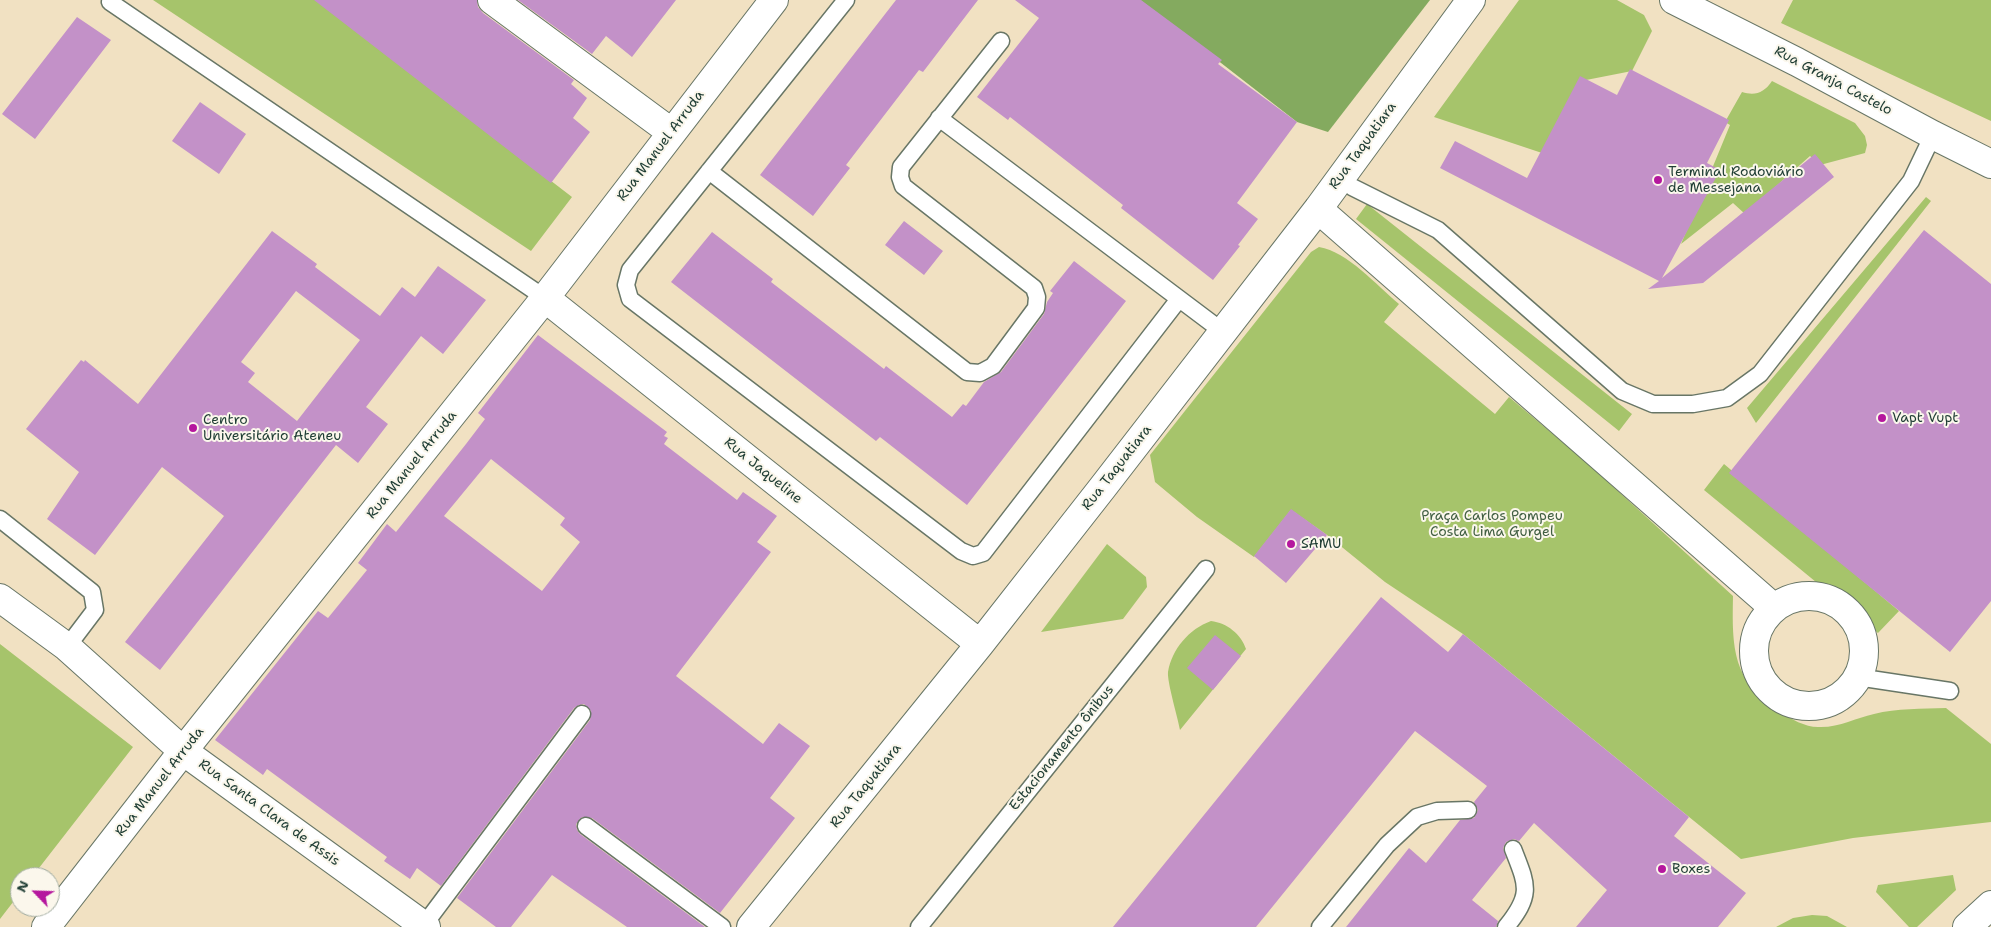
<!DOCTYPE html>
<meta charset="utf-8">
<style>
body{margin:0}
#map{position:relative;width:1991px;height:927px;overflow:hidden;background:#f1e1c2;font-family:"Shantell Sans",sans-serif}
canvas{display:block}
.north{position:absolute;left:10px;top:867px;width:50px;height:50px;box-sizing:border-box;background:#fbf7ec;border:1px solid #a3ada2;border-radius:50%;rotate:294deg;font-size:14px;font-weight:700;line-height:20px;text-align:center;color:#1f3d34}
.north::after{content:'';display:block;margin:auto;width:18px;height:22px;background:#b5179e;clip-path:polygon(50% 0,100% 100%,50% 72%,0 100%)}
</style>
<div id="map">
<canvas width="1991" height="927"></canvas>
<div class="north">N</div>
</div>
<script>
const context = document.querySelector('canvas').getContext('2d');
context.lineJoin = 'round';
function paint(path, color) {
  context.fillStyle = color;
  context.fill(path, 'evenodd');
}
function trace(path, color, width, dash) {
  context.strokeStyle = color;
  context.lineWidth = width;
  context.lineCap = dash ? 'butt' : 'round';
  context.setLineDash(dash || []);
  context.stroke(path);
}
function label(font, color, halo, rows, align = 'center') {
  context.font = font + ' "Shantell Sans",sans-serif';
  context.lineWidth = 4;
  context.setLineDash([]);
  context.textBaseline = 'middle';
  context.strokeStyle = halo;
  context.fillStyle = color;
  for (const [text, x, y, turn = 0] of rows) {
    context.save();
    context.translate(x, y);
    context.rotate((+turn || 0) * Math.PI / 180);
    context.textAlign = isNaN(turn) ? turn : align;
    if (halo) context.strokeText(text, 0, 0);
    context.fillText(text, 0, 0);
    context.restore();
  }
}
const green = new Path2D(`
 M 153,0 L 316,0 L 572,197 L 531,251 Z
 M 1519,0 L 1617,0 L 1644,15 L 1652,31 L 1632,71 L 1581,81 L 1551,156 L 1434,117 Z
 M 1793,0 L 1991,0 L 1991,121 L 1781,23 Z
 M 1772,81 L 1855,123 L 1865,136 L 1867,145 L 1865,153 L 1820,165 L 1810,156 L 1745,214 L 1733,203 L 1681,244 L 1730,125 L 1725,122 L 1742,92 C 1755,96 1764,93 1772,81 Z
 M 1926,197 L 1931,201 L 1756,423 L 1747,408 Z
 M 1367,204 L 1632,414 L 1619,431 L 1356,219 Z
 M 1319,247 C 1348,252 1376,285 1399,304 L 1384,322 L 1495,414 L 1509,397 L 1586,462 L 1733,596 C 1732,648 1732,681 1780,712 C 1791,719 1805,727 1818,727 C 1839,728 1855,718 1874,714 C 1897,708 1922,709 1946,708 L 1991,744 L 1991,822 L 1853,838 L 1741,859 L 1463,634 L 1385,582 L 1327,535 L 1291,510 L 1254,557 L 1197,517 L 1155,482 L 1150,455 L 1311,252 Z
 M 1724,464 L 1899,611 L 1878,633 L 1704,490 Z
 M 1107,544 L 1146,577 L 1147,587 L 1123,619 L 1041,632 Z
 M 1211,621 C 1227,623 1241,634 1246,649 L 1180,730 C 1178,718 1167,682 1168,672 C 1172,649 1189,629 1211,621 Z
 M 0,644 L 133,747 L 32,877 L 20,877 L 20,893 L 0,919 Z
 M 1953,875 L 1956,890 L 1917,927 L 1909,927 L 1876,892 L 1878,885 Z
 M 1812,915 L 1827,916 L 1847,927 L 1776,927 L 1793,918 Z`);
const forest = new Path2D(`
 M 1140,0 L 1430,0 L 1328,132 L 1297,122 Z`);
const building = new Path2D(`
 M 314,0 L 477,0 L 478,7 L 483,13 L 574,80 L 571,84 L 587,98 L 573,118 L 590,132 L 551,183 Z
 M 518,0 L 676,0 L 632,57 L 606,36 L 592,54 Z
 M 896,0 L 978,0 L 923,72 L 919,70 L 846,165 L 850,168 L 813,216 L 760,175 Z
 M 1015,0 L 1141,0 L 1222,60 L 1218,64 L 1297,122 L 1237,203 L 1258,219 L 1238,245 L 1240,246 L 1213,280 L 1121,208 L 1123,205 L 1010,117 L 1008,120 L 977,97 L 1039,18 Z
 M 77,17 L 111,40 L 35,139 L 2,114 Z
 M 1630,69 L 1729,120 L 1707,163 L 1720,170 L 1662,278 L 1815,154 L 1834,177 L 1703,283 L 1648,289 L 1659,281 L 1440,168 L 1455,141 L 1527,178 L 1580,76 L 1617,95 Z
 M 200,102 L 246,134 L 219,174 L 172,141 Z
 M 904,221 L 943,251 L 924,275 L 885,245 Z
 M 1924,230 L 1991,284 L 1991,601 L 1950,652 L 1729,473 Z
 M 272,231 L 317,264 L 315,267 L 380,316 L 402,287 L 415,297 L 438,266 L 486,300 L 443,354 L 421,336 L 366,407 L 388,424 L 358,463 L 336,445 L 160,670 L 125,642 L 224,516 L 162,467 L 95,555 L 47,519 L 79,472 L 26,429 L 81,360 L 84,362 L 85,360 L 138,404 ZM 296,291 L 360,340 L 297,421 L 248,382 L 255,373 L 241,362 Z
 M 712,232 L 773,279 L 771,282 L 884,369 L 886,366 L 952,417 L 963,404 L 966,406 L 984,382 L 1001,372 L 1044,314 L 1047,302 L 1053,293 L 1050,291 L 1074,261 L 1126,301 L 967,505 L 880,437 L 876,441 L 671,282 Z
 M 538,335 L 667,432 L 664,436 L 668,438 L 664,444 L 737,500 L 743,492 L 777,516 L 757,542 L 771,552 L 676,676 L 763,744 L 779,723 L 810,746 L 770,798 L 795,818 L 720,913 L 592,818 L 582,817 L 576,824 L 577,830 L 580,834 L 705,927 L 627,927 L 552,875 L 511,927 L 496,927 L 457,898 L 590,720 L 591,711 L 584,704 L 579,705 L 574,708 L 441,886 L 417,868 L 410,879 L 384,861 L 387,857 L 267,769 L 263,775 L 215,740 L 318,611 L 328,618 L 367,570 L 358,563 L 387,524 L 396,532 L 466,444 L 485,419 L 478,413 ZM 491,459 L 565,518 L 560,525 L 580,542 L 542,591 L 444,516 Z
 M 1291,509 L 1327,535 L 1286,583 L 1254,556 Z
 M 1381,597 L 1448,652 L 1463,634 L 1689,817 L 1674,836 L 1746,893 L 1718,927 L 1576,927 L 1607,890 L 1534,823 L 1519,841 L 1514,839 L 1506,842 L 1503,848 L 1506,858 L 1472,900 L 1498,921 L 1496,927 L 1346,927 L 1409,848 L 1426,863 L 1460,820 L 1474,818 L 1478,810 L 1474,802 L 1487,786 L 1415,731 L 1256,927 L 1113,927 Z
 M 1215,635 L 1241,656 L 1213,690 L 1187,668 Z`);
const lane = new Path2D(`
 M 846,0 L 630,270 L 626,285 L 630,299 L 961,551 L 973,556 L 983,553 L 1179,299
 M 110,2 L 545,298
 M 939,118 L 1222,331
 M 709,171 L 967,372 L 980,373 L 993,366 L 1036,308 L 1037,297 L 1034,288 L 903,186 L 900,177 L 901,167 L 1001,41
 M 1339,178 L 1352,187 L 1438,230 L 1622,391 L 1653,404 L 1693,404 L 1727,398 L 1760,374 L 1911,181 L 1933,135
 M 0,519 L 92,592 L 95,610 L 67,647
 M 1857,677 L 1950,691
 M 586,826 L 722,927
 M 424,925 L 582,714
 M 919,927 L 1206,569
 M 1320,927 L 1387,845 L 1417,817 L 1437,811 L 1468,810
 M 1506,927 C 1533,894 1527,885 1513,849`);
const street = new Path2D(`
 M 492,0 L 671,132
 M 1674,0 L 1797,62 L 1933,135 L 1991,164
 M 1318,209 L 1774,608
 M 545,298 L 980,644
 M1754 651a55 55 0 1 1 110 0a55 55 0 1 1-110 0Z
 M 0,598 L 67,647 L 183,751 L 426,927
 M 46,927 L 183,751 L 545,298 L 774,0
 M 751,927 L 980,644 L 1103,487 L 1318,209 L 1471,0`);
const primary = new Path2D(`
 M 1967,927 L 1991,905`);
const markers = [
 [1658,180,5,"#b5179e"],
 [1882,418,5,"#b5179e"],
 [193,428,5,"#b5179e"],
 [1291,544,5,"#b5179e"],
 [1662,869,5,"#b5179e"]
];
const streetNames = [
 ["Rua Granja Castelo",1833,81,28],
 ["Rua Manuel Arruda",661,146,-53],
 ["Rua Taquatiara",1363,146,-54],
 ["Rua Manuel Arruda",412,465,-51],
 ["Rua Taquatiara",1117,468,-52],
 ["Rua Jaqueline",763,471,39],
 ["Estacionamento ônibus",1062,748,-51],
 ["Rua Manuel Arruda",160,782,-52],
 ["Rua Taquatiara",866,786,-51],
 ["Rua Santa Clara de Assis",269,813,36]
];
const poiNames = [
 ["Terminal Rodoviário",1668,172],
 ["de Messejana",1668,188],
 ["Vapt Vupt",1892,418],
 ["Centro",203,420],
 ["Universitário Ateneu",203,436],
 ["SAMU",1301,544],
 ["Boxes",1672,869]
];
const parkNames = [
 ["Praça Carlos Pompeu",1492,516],
 ["Costa Lima Gurgel",1492,532]
];
paint(green, '#a6c46b');
paint(forest, '#84aa5f');
paint(building, '#c391c8');
trace(lane, '#687666', 19);
trace(street, '#687666', 30);
trace(primary, '#687666', 30);
trace(lane, '#fff', 16);
trace(street, '#fff', 28);
trace(primary, '#fff', 28);
for (const [x, y, r, color] of markers) {
  const dot = new Path2D();
  dot.arc(x, y, r, 0, 2 * Math.PI);
  context.fillStyle = color;
  context.fill(dot);
  trace(dot, '#fbf7ec', 2);
}
label('14px', '#1f3d34', '#fbf7ec', streetNames);
label('14px', '#1f3d34', '#fbf7ec', poiNames, 'left');
label('14px', '#415f42', '#fbf7ec', parkNames);
</script>
